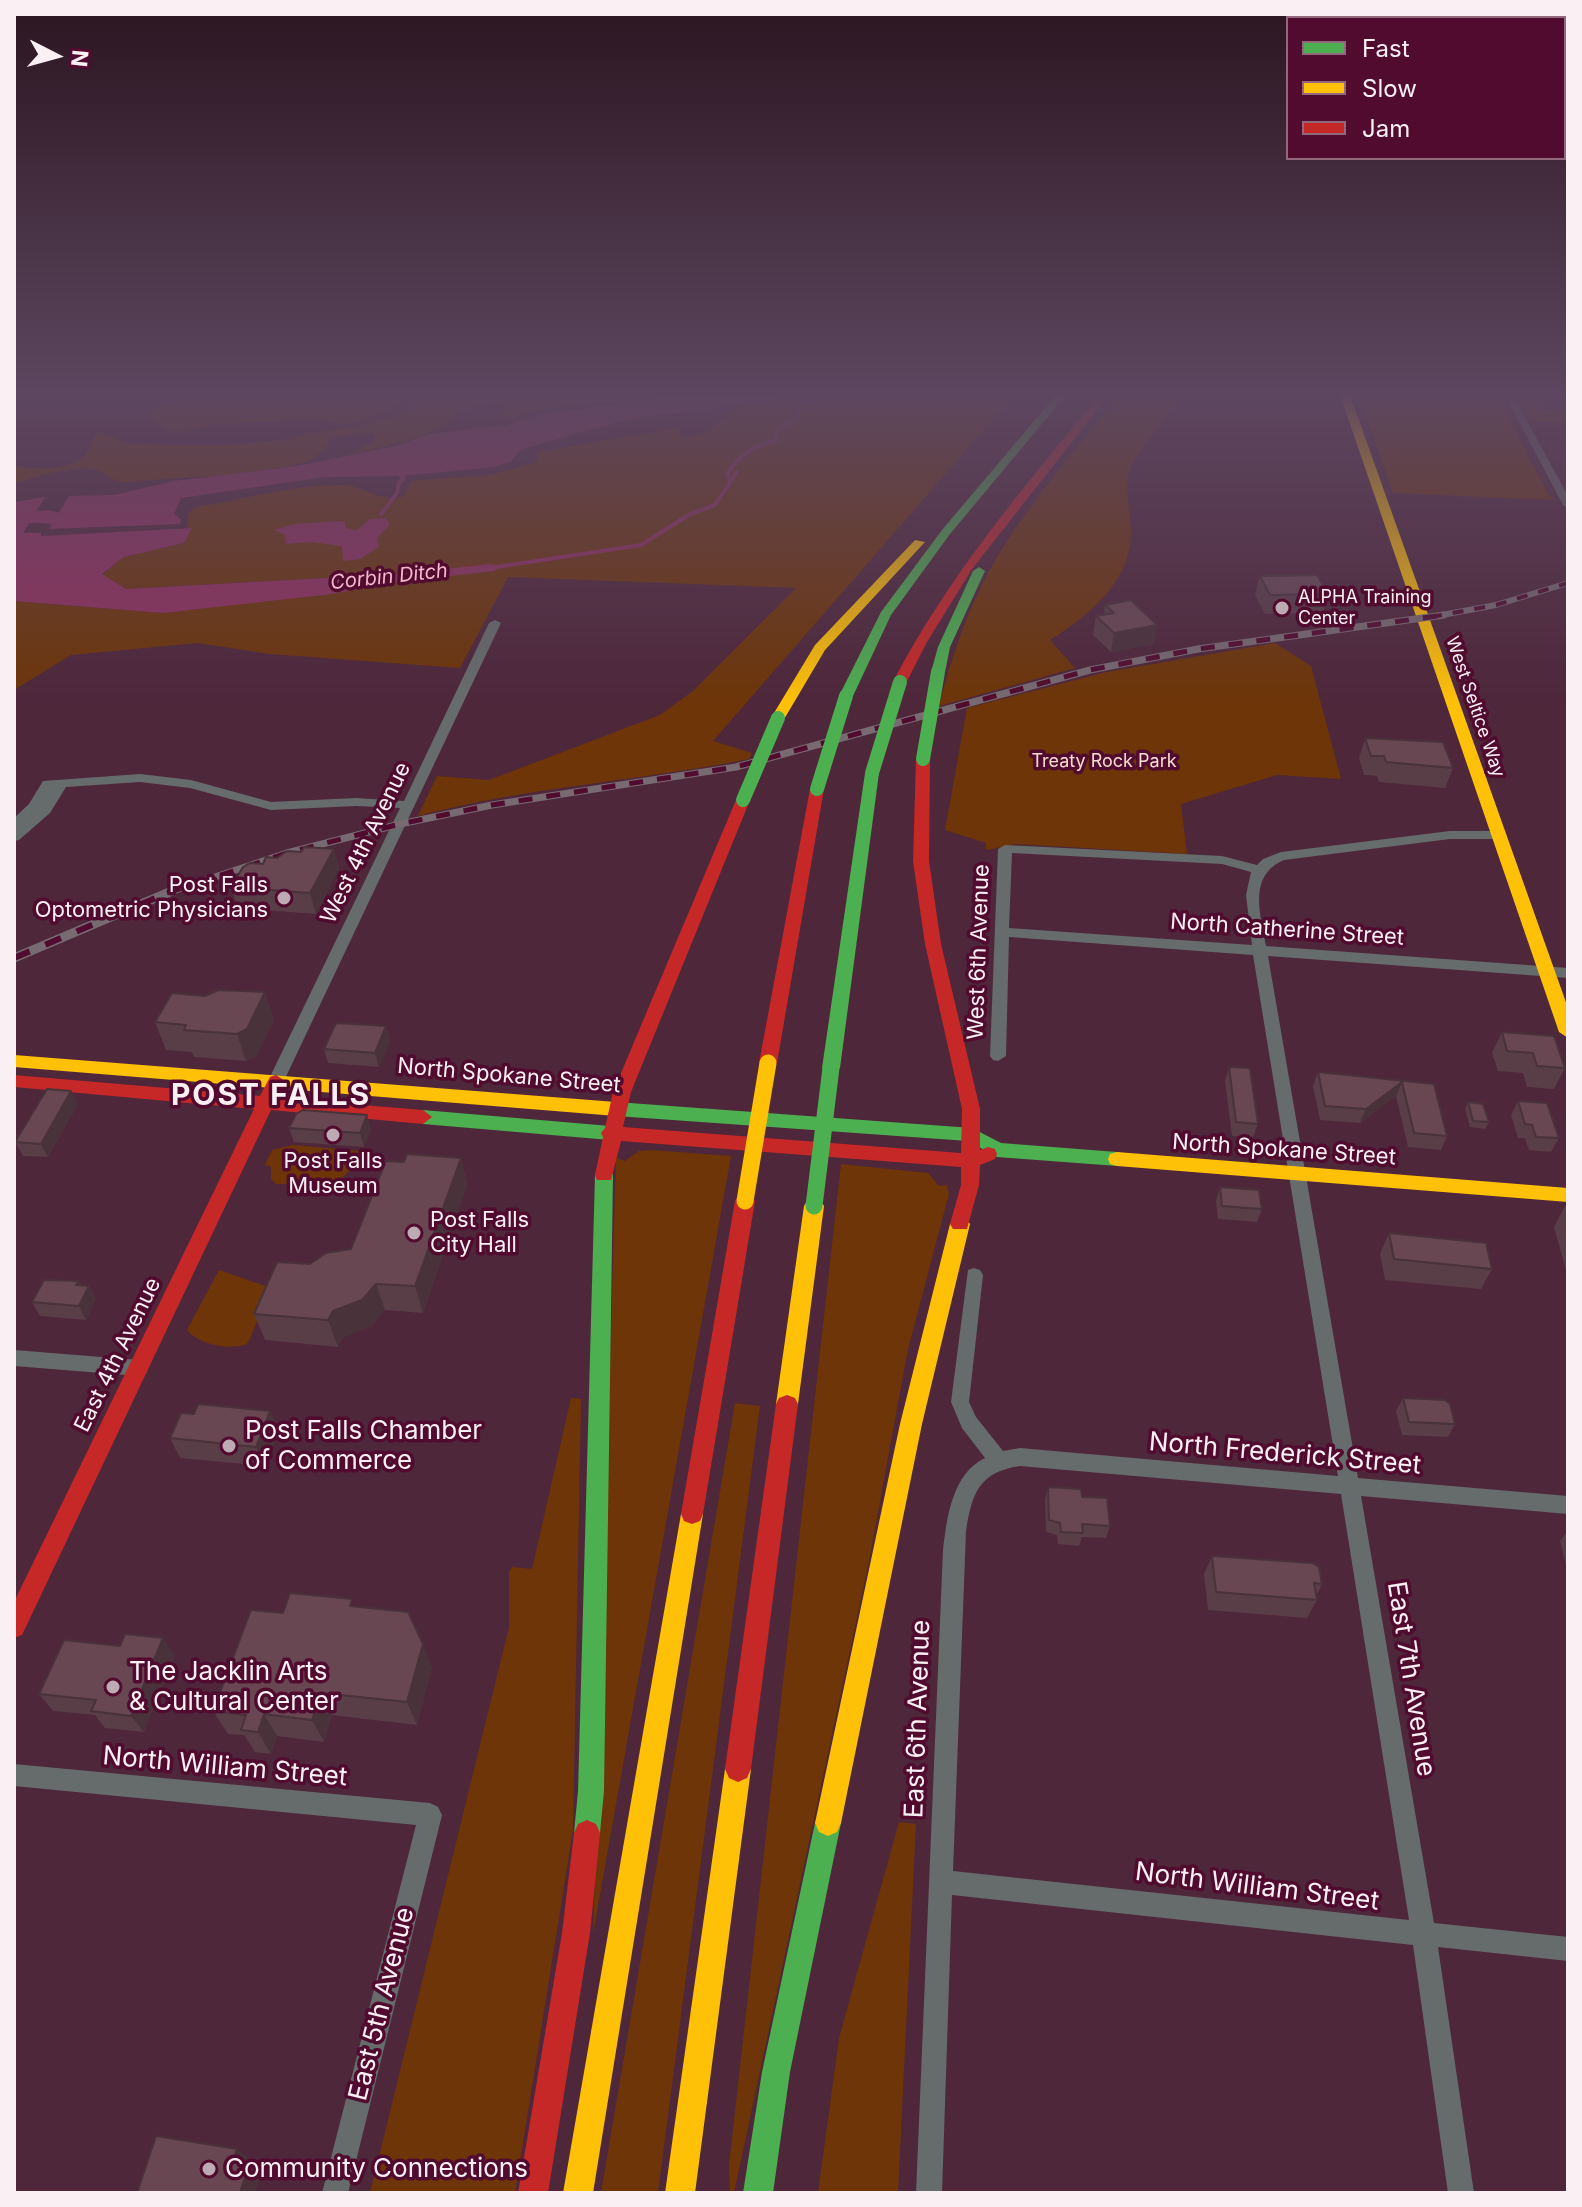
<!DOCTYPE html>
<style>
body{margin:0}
#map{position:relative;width:1582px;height:2207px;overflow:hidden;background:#4e273a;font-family:Inter,sans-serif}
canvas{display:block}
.frame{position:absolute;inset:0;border:16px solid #faf0f3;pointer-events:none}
.legend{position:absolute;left:1286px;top:16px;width:280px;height:144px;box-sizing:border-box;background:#510b2f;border:2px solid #95677d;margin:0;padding:10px 14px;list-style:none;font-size:24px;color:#faf0f3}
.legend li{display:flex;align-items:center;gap:16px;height:40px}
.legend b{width:40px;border:2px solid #95677d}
.north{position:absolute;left:16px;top:16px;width:80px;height:80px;-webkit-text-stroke:6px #510b2f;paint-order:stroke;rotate:96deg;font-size:22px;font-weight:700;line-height:32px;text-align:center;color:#faf0f3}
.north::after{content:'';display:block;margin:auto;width:28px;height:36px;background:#faf0f3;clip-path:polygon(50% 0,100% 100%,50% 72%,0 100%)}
</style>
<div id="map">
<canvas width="1582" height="2207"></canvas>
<div class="frame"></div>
<ul class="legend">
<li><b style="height:10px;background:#4caf50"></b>Fast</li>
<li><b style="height:10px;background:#ffc107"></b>Slow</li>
<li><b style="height:10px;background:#c62828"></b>Jam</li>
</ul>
<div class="north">N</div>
</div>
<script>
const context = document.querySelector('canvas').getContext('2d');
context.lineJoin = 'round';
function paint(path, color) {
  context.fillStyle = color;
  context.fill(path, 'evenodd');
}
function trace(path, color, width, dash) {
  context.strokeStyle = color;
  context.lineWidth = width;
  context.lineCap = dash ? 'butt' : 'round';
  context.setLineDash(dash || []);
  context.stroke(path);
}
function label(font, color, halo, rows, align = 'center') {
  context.font = font + ' Inter,sans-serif';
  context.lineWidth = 7;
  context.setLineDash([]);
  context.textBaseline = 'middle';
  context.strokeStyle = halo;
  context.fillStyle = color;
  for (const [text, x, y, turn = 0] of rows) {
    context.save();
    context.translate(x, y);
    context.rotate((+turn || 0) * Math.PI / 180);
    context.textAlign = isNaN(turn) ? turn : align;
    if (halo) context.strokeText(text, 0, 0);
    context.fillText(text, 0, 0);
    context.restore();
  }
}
const green = new Path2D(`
 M 190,395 L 408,395 L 385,412 L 346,425 L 320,419 L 219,424 L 178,432 L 170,431 L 145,416 L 152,408 Z
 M 421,395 L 649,395 L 530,412 L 511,419 L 497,416 L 510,402 L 485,402 L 456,412 C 449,436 371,449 345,455 L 370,444 L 376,434 L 357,433 L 329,439 L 327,447 L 310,461 L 288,466 L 228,475 L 121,482 C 111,480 108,473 99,471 C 73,463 39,477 14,483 L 14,466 C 33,470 71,471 85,455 C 91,449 92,439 97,432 L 128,443 L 159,445 L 231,445 L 292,439 L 307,433 L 343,429 L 398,415 Z
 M 815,395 L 1014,395 L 713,741 L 752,753 L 749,759 C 639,781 526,787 418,816 L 437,776 L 489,780 L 660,715 L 693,691 L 796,588 L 508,577 L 460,668 L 270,654 L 198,643 L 71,655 L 14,690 L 14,601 L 163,613 L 398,581 L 397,574 L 126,589 L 102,575 L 124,557 L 184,543 L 191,528 L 187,528 L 188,514 L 195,507 C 245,500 292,484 344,485 C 365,486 384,505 404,496 L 410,481 L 491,475 L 537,462 L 537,452 L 677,428 L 682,439 L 709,431 L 743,404 Z
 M 1119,395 L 1182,395 C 1171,411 1134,455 1129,471 C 1124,488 1131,514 1131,532 C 1131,582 1088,616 1050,640 L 1075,668 L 939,706 C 953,651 971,600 1000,552 C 1034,497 1079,446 1119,395 Z
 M 1359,395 L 1497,395 L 1548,494 L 1555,500 L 1393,493 Z
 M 1519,395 L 1568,395 L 1568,401 L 1548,396 L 1537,404 L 1541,409 L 1568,414 L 1568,423 L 1532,421 Z
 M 1275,643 L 1311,666 L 1341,779 L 1277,775 L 1181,804 L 1187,854 L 1016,844 L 986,850 L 986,843 L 945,830 L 967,708 L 1107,672 Z
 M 292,1145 L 361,1151 L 353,1167 L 335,1185 L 276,1184 L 271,1179 L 271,1167 L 265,1165 L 272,1150 Z
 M 651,1150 L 731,1156 L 593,1934 L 616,1158 L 625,1161 L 639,1151 Z
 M 841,1164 L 928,1173 L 939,1186 L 947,1185 L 949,1194 L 908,1349 L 869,1561 L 734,2193 L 730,2193 L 729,2165 Z
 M 219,1270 L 271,1288 L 248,1343 C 231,1352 198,1344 187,1330 Z
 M 571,1398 L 581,1399 L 573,1830 L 515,2193 L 370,2193 L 509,1627 L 509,1572 L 512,1567 L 532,1569 Z
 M 735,1403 L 760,1406 L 658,2193 L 601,2193 Z
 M 899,1822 L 916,1824 L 898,2193 L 818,2193 L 839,2038 Z`);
const water = new Path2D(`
 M 665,395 L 814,395 L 628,419 L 522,449 L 510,462 L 493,467 L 402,476 L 325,477 L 181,498 L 174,514 L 181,519 L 180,524 L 49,529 L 69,496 L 114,495 L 174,481 L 297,466 L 400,445 L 429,434 L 508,425 L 542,414 L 626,404 Z
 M 45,497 L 23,533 L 41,533 L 41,536 L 192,528 L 184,543 L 124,557 L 102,574 L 126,589 L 398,574 L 398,582 L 332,594 L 163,613 L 14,601 L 14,502 Z
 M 386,518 L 390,525 L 377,538 L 379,547 L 360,559 L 343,561 L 342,546 L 312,542 L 286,544 L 285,535 L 274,530 L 295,524 L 340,521 L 345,522 L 345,528 L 357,530 L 370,519 Z`);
const stream = new Path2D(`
 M 730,481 L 727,474 C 737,457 757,443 776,441 L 777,431 L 797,417 L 801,403 L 814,395
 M 381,514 L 397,493 L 399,482 L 404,479 L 401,476
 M 490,568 L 641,545 L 690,514 L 715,505 L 737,472`);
const canal = new Path2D(`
 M 490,564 L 495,565 L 495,571 L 371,585 L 364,581 L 371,577 Z`);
const river = new Path2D(`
 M 98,509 L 106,510 L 109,515 C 91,535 61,525 41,523 C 32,522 22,525 14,525 L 14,513 L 48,510 L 73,516 Z`);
const street = new Path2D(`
 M 1505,395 L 1513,395 L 1568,496 L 1568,508 L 1563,505 Z
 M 495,620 L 501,623 L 282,1085 L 276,1087 L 268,1081 L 400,808 L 356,806 L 271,810 L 190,788 L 140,782 L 66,787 L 50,813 L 19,840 L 14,841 L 14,818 L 29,804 L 43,781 L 140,774 L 191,780 L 271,802 L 356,798 L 404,801 L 489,623 Z
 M 1450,831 L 1498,831 L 1505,835 L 1498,839 L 1450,839 L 1284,860 C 1247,876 1261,915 1266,946 L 1568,968 L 1568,978 L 1268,956 L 1358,1478 L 1568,1496 L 1568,1514 L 1361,1496 L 1434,1923 L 1568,1937 L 1568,1961 L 1438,1947 L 1474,2193 L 1448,2193 L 1413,1945 L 952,1895 L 942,2193 L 916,2193 L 943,1550 C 947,1517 952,1474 985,1458 L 962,1428 L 951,1402 L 968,1270 L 974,1268 L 980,1270 L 983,1275 L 969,1402 L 976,1417 L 1003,1451 L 1020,1448 L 1338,1476 L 1253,955 L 1009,937 L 1006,1056 L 998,1061 L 993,1060 L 990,1056 L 998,849 L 1005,845 L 1222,856 L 1257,865 L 1263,859 L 1281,852 ZM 1012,853 L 1222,864 L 1251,872 L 1246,895 L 1252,945 L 1009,928 ZM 1020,1466 L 1341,1494 L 1409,1920 L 953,1871 L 966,1531 C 972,1493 979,1472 1020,1466 Z
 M 14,1350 L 139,1360 L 146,1362 L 148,1368 L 146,1374 L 139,1376 L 14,1366 Z
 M 14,1764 L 430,1803 L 438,1807 L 442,1815 L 348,2193 L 322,2193 L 416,1825 L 14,1786 Z`);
const fast = new Path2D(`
 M 1056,395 L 1066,395 L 950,534 L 891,615 L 853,696 L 846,700 L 841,699 L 839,696 L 881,612 L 942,530 Z
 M 979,567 L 985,571 L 950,647 L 945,672 L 933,675 L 931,672 L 938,647 L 973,571 Z
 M 872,769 L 879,773 L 840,1068 L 831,1074 L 822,1068 L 865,773 Z
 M 616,1102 L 972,1128 L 1001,1143 L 1117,1152 L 1124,1154 L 1126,1159 L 1124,1164 L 1117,1166 L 997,1157 L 968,1141 L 616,1116 L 607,1109 Z
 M 423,1110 L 610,1126 L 619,1133 L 610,1140 L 423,1124 L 414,1117 Z
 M 604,1168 L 611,1170 L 613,1175 L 604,1791 L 600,1833 L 596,1842 L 587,1846 L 578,1842 L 574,1833 L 578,1791 L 595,1175 L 597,1170 Z
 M 828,1810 L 837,1814 L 841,1823 L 790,2072 L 773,2193 L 743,2193 L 762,2072 L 815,1823 L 819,1814 Z`);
const slow = new Path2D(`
 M 1340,395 L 1350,395 L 1568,1008 L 1568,1038 L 1559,1032 Z
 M 915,540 L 925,542 L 825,650 L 783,721 L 773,721 L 771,718 L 815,645 Z
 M 14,1055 L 616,1102 L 625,1109 L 616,1116 L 14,1067 Z
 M 1117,1152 L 1568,1188 L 1568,1202 L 1117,1166 L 1110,1164 L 1108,1159 L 1110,1154 Z
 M 814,1199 L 821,1201 L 824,1206 L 798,1404 L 795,1410 L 787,1413 L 779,1410 L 776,1404 L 804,1206 L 807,1201 Z
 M 960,1217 L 967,1219 L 970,1224 L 922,1424 L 841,1823 L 837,1832 L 828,1836 L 819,1832 L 815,1823 L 900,1424 L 950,1224 L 953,1219 Z
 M 692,1504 L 700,1507 L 703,1514 L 593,2193 L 563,2193 L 681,1514 L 684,1507 Z
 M 738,1756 L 747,1760 L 751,1769 L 695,2193 L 665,2193 L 725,1769 L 729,1760 Z`);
const jam = new Path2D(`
 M 1099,395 L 1109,395 L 972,569 L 927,642 L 905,685 L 895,685 L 893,682 C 948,576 1024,487 1099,395 Z
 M 923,755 L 930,759 L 929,861 L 941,944 L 980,1109 L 980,1150 L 988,1147 L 995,1149 L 997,1154 L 995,1159 L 980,1165 L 979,1185 L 967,1229 L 953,1229 L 950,1224 L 961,1185 L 961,1167 L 621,1141 L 611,1180 L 597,1180 L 595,1175 L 603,1137 L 601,1133 L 605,1128 L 613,1092 L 736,800 L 743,796 L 750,800 L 631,1092 L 623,1127 L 961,1153 L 962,1109 L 925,944 L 913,861 L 916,759 Z
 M 817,785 L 824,789 L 777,1063 L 768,1069 L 759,1063 L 810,789 Z
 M 14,1075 L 260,1096 L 270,1077 L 276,1075 L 285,1081 L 277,1098 L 423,1110 L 432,1117 L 423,1124 L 271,1110 L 22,1635 L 14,1638 L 14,1602 L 254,1109 L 14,1087 Z
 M 745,1194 L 752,1196 L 755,1201 L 703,1514 L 700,1521 L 692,1524 L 684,1521 L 681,1514 L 735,1201 L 738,1196 Z
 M 787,1395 L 795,1398 L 798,1404 L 751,1769 L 747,1778 L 738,1782 L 729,1778 L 725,1769 L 776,1404 L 779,1398 Z
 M 587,1820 L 596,1824 L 600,1833 L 590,1933 L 548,2193 L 518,2193 L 562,1933 L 574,1833 L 578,1824 Z`);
const railFar2 = new Path2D(`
 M 1431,617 L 1496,605 L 1568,583`);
const railFar1 = new Path2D(`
 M 167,893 L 287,853 L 400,824 L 492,805 L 736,767 L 1090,670 L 1198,649 L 1444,615`);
const rail = new Path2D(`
 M 14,958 L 172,891`);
const fastBridgeFar1 = new Path2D(`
 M 923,759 L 938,672
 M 872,773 L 900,682
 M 817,789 L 846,696
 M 743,800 L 778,718`);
const fastBridge = new Path2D(`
 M 814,1206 L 831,1068`);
const slowBridge = new Path2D(`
 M 745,1201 L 768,1063`);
const wall = new Path2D(`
 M 1260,576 L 1328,594 L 1323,613 L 1265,614 L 1255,595 Z
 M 1105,605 L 1154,644 L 1111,652 L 1093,635 L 1096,616 L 1104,614 Z
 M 1365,738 L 1453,768 L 1445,788 L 1379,782 L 1377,776 L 1364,775 L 1359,758 Z
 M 334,849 L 339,869 L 316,914 L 238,908 L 231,887 L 263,864 L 277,858 L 301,852 Z
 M 265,992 L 274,1020 L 256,1056 L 246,1061 L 194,1057 L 192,1052 L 166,1050 L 155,1022 L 205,996 Z
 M 386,1026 L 390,1040 L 379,1067 L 328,1063 L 324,1049 Z
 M 1502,1032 L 1565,1068 L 1554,1089 L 1527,1087 L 1523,1073 L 1498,1071 L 1492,1053 Z
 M 1229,1067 L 1258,1124 L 1253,1137 L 1232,1136 L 1225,1081 Z
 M 1318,1072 L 1434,1084 L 1447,1136 L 1441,1150 L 1408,1147 L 1396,1096 L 1360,1123 L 1320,1120 L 1313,1086 Z
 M 1518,1101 L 1559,1138 L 1551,1152 L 1529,1150 L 1525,1138 L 1518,1138 L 1511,1115 Z
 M 1468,1102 L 1489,1122 L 1485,1129 L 1470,1127 L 1465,1109 Z
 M 78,1104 L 48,1157 L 23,1156 L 15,1142 Z
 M 289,1128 L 371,1129 L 364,1147 L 294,1142 Z
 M 461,1158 L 467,1185 L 423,1313 L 385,1310 L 371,1326 L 342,1338 L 338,1347 L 265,1340 L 254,1314 L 310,1264 L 351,1249 L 404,1162 Z
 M 1220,1187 L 1262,1209 L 1257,1222 L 1218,1219 L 1216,1201 Z
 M 1565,1206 L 1568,1207 L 1568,1277 L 1554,1227 Z
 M 1389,1233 L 1492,1269 L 1481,1289 L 1385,1280 L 1380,1254 Z
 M 81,1285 L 89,1286 L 96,1299 L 86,1320 L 40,1316 L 32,1302 Z
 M 1403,1398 L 1455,1424 L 1448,1437 L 1402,1435 L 1396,1411 Z
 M 270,1411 L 279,1430 L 265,1466 L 180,1458 L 170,1438 Z
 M 1048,1487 L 1082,1497 L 1110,1526 L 1106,1538 L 1082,1537 L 1079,1546 L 1058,1544 L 1057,1535 L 1046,1532 L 1045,1500 Z
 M 1568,1530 L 1568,1573 L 1560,1541 Z
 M 1212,1556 L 1322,1584 L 1316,1596 L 1317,1600 L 1307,1618 L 1208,1610 L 1204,1574 Z
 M 356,1607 L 432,1667 L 417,1725 L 332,1715 L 324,1742 L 277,1736 L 271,1754 L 255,1752 L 244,1735 L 228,1734 L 213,1711 L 283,1613 Z
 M 175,1655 L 144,1732 L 105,1728 L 95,1715 L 53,1711 L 39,1694 Z`);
const shadedWall = new Path2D(`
 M 1157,625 L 1154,644 L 1111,652 L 1114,633 Z
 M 334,849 L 339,869 L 316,914 L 310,893 Z
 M 265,992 L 274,1020 L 256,1056 L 246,1061 L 237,1034 Z
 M 386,1026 L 390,1040 L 379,1067 L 375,1053 Z
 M 1402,1082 L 1396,1096 L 1360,1123 L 1366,1109 Z
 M 71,1091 L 78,1104 L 48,1157 L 41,1144 Z
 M 367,1115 L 371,1129 L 364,1147 L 360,1133 Z
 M 461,1158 L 467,1185 L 423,1313 L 415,1286 Z
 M 79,1281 L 86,1293 L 89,1286 L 96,1299 L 86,1320 L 79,1306 L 76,1285 Z
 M 376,1284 L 385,1310 L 371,1326 L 342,1338 L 338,1347 L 328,1320 L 333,1311 Z
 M 270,1411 L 279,1430 L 265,1466 L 256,1447 Z
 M 163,1638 L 175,1655 L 144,1732 L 131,1716 Z
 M 423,1644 L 432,1667 L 417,1725 L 407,1702 Z
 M 321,1693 L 332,1715 L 324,1742 L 312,1720 Z
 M 264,1714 L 277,1736 L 271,1754 L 258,1732 Z
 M 237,2149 L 250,2159 L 247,2168 L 234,2158 Z
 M 250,2161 L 262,2171 L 255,2193 L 240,2193 Z`);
const building = new Path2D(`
 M 1317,575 L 1328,594 L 1270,595 L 1260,576 Z
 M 1131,600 L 1157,625 L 1114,633 L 1096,616 L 1114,613 L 1105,605 Z
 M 1365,738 L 1443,742 L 1453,768 L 1386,762 L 1384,756 L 1371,756 Z
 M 304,847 L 334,849 L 310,893 L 231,887 L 243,867 L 250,863 L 263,864 L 266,857 L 277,858 L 287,851 L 301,852 Z
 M 218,990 L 265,992 L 247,1029 L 237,1034 L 184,1030 L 186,1025 L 155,1022 L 172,993 L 205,996 Z
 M 336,1023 L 386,1026 L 375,1053 L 324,1049 Z
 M 1502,1032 L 1554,1036 L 1565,1068 L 1537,1066 L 1533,1053 L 1507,1051 Z
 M 1229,1067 L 1250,1068 L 1258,1124 L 1236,1122 Z
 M 1318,1072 L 1434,1084 L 1447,1136 L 1414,1133 L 1402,1082 L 1366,1109 L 1325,1106 Z
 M 47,1089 L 71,1091 L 41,1144 L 15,1142 Z
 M 1518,1101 L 1547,1103 L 1559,1138 L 1536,1137 L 1532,1125 L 1525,1124 Z
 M 1468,1102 L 1483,1104 L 1489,1122 L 1473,1121 Z
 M 303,1110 L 367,1115 L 360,1133 L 289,1128 L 296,1114 Z
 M 407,1154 L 461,1158 L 415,1286 L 376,1284 L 362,1300 L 333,1311 L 328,1320 L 254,1314 L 277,1262 L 310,1264 L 326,1253 L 351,1249 L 386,1161 L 404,1162 Z
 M 1220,1187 L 1259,1190 L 1262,1209 L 1222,1206 Z
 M 1389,1233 L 1486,1243 L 1492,1269 L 1394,1259 Z
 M 44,1280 L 79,1281 L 76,1285 L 89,1286 L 79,1306 L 32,1302 Z
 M 1403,1398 L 1445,1400 L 1450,1404 L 1455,1424 L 1409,1422 Z
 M 198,1404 L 270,1411 L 256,1447 L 170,1438 L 181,1413 L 194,1414 Z
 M 1048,1487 L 1081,1489 L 1082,1497 L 1107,1498 L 1110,1526 L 1082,1524 L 1083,1533 L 1061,1532 L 1060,1523 L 1049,1520 Z
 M 1212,1556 L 1312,1563 L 1319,1567 L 1322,1584 L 1314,1583 L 1317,1600 L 1216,1592 Z
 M 290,1593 L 352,1599 L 350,1606 L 408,1612 L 423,1644 L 407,1702 L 321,1693 L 312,1720 L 264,1714 L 258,1732 L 241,1730 L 246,1715 L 213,1711 L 251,1610 L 283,1613 Z
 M 125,1634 L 163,1638 L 131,1716 L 91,1711 L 96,1700 L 39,1694 L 64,1640 L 120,1646 Z
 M 156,2136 L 237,2149 L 234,2158 L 250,2161 L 240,2193 L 137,2193 Z`);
const markers = [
 [1282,608,8,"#beaab2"],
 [284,898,8,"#beaab2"],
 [333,1135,8,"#beaab2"],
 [414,1233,8,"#beaab2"],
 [229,1446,8,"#beaab2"],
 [113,1687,8,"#beaab2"],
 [209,2169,8,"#beaab2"]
];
const farPoinames = [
 ["ALPHA Training",1298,598],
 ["Center",1298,619]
];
const farStreetnames = [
 ["West Seltice Way",1475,707,71]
];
const farParknames = [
 ["Treaty Rock Park",1104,762]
];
const farWaternames = [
 ["Corbin Ditch",389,577,-6]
];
const streetNames = [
 ["West 4th Avenue",366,843,-64],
 ["North Catherine Street",1287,930,4],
 ["West 6th Avenue",979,952,-88],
 ["North Spokane Street",509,1076,5],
 ["North Spokane Street",1284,1150,4],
 ["East 4th Avenue",118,1355,-64]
];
const poiNames = [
 ["Post Falls",268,885],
 ["Optometric Physicians",268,910],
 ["Post Falls",333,1161,"center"],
 ["Museum",333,1186,"center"],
 ["Post Falls",430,1220,"left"],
 ["City Hall",430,1245,"left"]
];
const nearPoinames = [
 ["Post Falls Chamber",245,1431],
 ["of Commerce",245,1461],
 ["The Jacklin Arts",129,1672],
 ["& Cultural Center",129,1702],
 ["Community Connections",225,2169]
];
const nearStreetnames = [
 ["North Frederick Street",1285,1454,5],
 ["East 7th Avenue",1411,1679,81],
 ["East 6th Avenue",918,1719,-88],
 ["North William Street",225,1767,5],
 ["North William Street",1257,1887,7],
 ["East 5th Avenue",382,2004,-76]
];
const districtNames = [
 ["POST FALLS",271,1096]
];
paint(green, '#6d3508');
paint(water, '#92305e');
trace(stream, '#92305e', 4);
paint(canal, '#92305e');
paint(river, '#92305e');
paint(street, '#666c6b');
paint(fast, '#4caf50');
paint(slow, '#ffc107');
paint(jam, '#c62828');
trace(railFar2, '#776a71', 6);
trace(railFar1, '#776a71', 7);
trace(rail, '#776a71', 9);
trace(railFar2, '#510b2f', 4, [11]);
trace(railFar1, '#510b2f', 5, [14]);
trace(rail, '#510b2f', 6, [17]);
trace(fastBridgeFar1, '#4caf50', 14);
trace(fastBridge, '#4caf50', 17);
trace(slowBridge, '#ffc107', 17);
paint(wall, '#593d47');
paint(shadedWall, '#493239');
paint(building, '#684752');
trace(building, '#493239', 2);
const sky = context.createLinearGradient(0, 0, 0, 704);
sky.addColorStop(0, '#2b1520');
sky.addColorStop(0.56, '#5d4760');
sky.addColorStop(1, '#5d476000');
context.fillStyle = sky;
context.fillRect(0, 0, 1582, 704);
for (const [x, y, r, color] of markers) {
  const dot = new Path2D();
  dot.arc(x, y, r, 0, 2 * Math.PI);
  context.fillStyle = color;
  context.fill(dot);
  trace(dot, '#510b2f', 3);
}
label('18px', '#faf0f3', '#510b2f', farPoinames, 'left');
label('18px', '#faf0f3', '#510b2f', farStreetnames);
label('18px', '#f7dece', '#510b2f', farParknames);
label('italic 20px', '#f1b9cd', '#510b2f', farWaternames);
label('22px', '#faf0f3', '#510b2f', streetNames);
label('22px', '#faf0f3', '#510b2f', poiNames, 'right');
label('26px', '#faf0f3', '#510b2f', nearPoinames, 'left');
label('26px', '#faf0f3', '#510b2f', nearStreetnames);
context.letterSpacing = '2px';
label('bold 30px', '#faf0f3', '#510b2f', districtNames);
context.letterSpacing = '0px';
</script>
